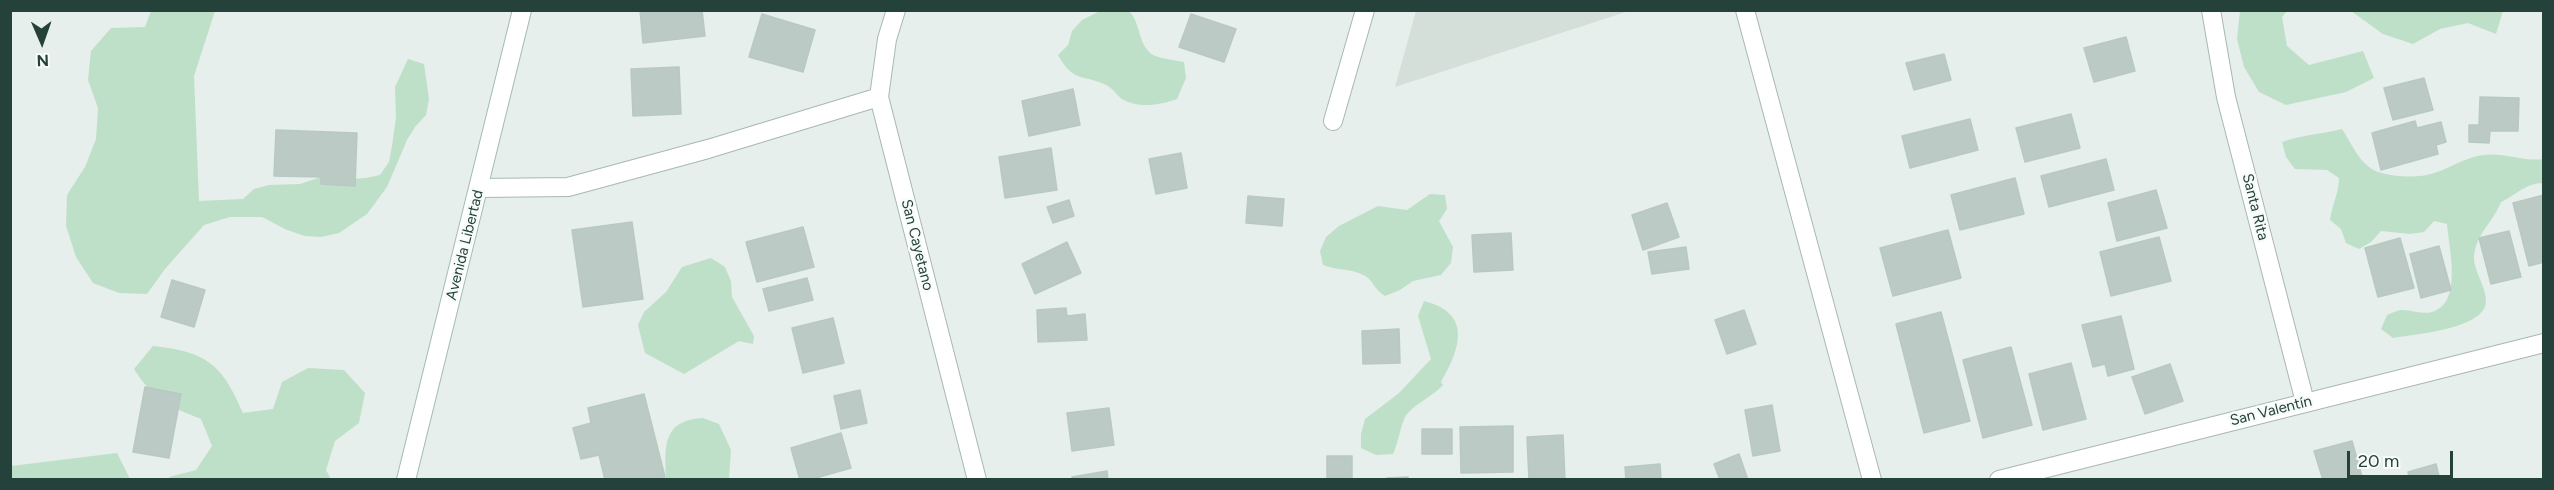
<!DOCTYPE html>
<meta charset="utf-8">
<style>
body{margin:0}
#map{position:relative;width:2554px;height:490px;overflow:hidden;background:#e6efeb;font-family:Figtree,sans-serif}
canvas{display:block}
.frame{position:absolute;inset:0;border:12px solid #24423a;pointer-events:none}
.north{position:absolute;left:12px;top:12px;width:60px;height:60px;-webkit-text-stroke:4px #f7fbf9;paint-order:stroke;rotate:178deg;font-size:16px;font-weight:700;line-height:24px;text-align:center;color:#24423a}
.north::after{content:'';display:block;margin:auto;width:21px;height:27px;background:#24423a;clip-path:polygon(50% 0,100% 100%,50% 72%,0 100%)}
.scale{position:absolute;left:2347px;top:451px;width:106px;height:27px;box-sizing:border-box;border:3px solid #24423a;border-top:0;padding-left:8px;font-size:18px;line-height:21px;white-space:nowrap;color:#24423a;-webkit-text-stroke:4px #f7fbf9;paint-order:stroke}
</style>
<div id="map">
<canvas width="2554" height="490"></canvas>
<div class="frame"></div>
<div class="north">N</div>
<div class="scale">20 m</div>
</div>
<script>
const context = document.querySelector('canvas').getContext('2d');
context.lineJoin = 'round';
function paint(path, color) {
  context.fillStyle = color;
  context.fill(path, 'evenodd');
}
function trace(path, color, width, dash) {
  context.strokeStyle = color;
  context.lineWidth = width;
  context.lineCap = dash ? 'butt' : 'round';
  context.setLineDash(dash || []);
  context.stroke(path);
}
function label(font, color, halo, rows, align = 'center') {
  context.font = font + ' Figtree,sans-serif';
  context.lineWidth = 5;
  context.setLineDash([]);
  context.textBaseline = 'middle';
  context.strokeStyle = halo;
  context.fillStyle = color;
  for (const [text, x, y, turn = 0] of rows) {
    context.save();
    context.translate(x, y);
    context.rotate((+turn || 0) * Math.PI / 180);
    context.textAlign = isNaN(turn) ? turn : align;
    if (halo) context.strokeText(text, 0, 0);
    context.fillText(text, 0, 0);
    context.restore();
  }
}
const built = new Path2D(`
 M 1416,11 L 1416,10 L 1629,11 L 1395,87 Z`);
const green = new Path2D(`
 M 1102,10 L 1129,11 C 1142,24 1137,47 1155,56 C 1164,59 1175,60 1184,62 L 1186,78 L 1177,99 C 1160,105 1139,109 1122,99 C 1117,95 1113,89 1108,86 C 1084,73 1075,85 1058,55 L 1068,45 L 1072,31 L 1082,20 Z
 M 151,11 L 215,11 L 194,76 L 199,201 L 243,199 L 254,189 L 269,185 L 300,184 L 321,177 L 335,180 L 366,178 L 380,175 L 389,162 L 392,146 L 396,117 L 395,87 L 408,59 L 424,64 L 429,99 L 426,115 L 415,127 L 407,140 L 387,187 L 367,214 L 339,233 L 321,237 L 305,236 L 287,230 L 262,217 L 230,217 L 204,225 L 165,269 L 147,294 L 119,293 L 93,283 L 76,257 L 66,226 L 67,195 L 85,167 L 96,139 L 98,108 L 88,80 L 91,51 L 111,28 L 145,27 Z
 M 2240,11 L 2287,11 L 2282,17 L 2287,46 L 2309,65 L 2363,51 L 2374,78 L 2346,92 L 2286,105 L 2259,92 L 2244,67 L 2237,39 Z
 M 2351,11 L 2503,11 L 2496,34 L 2468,23 L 2440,29 L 2413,44 L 2383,34 Z
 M 2342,129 C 2350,141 2358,159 2369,167 C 2381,177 2412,178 2427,175 C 2447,171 2463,157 2484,155 C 2504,152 2524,162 2543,159 L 2543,183 C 2526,183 2516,195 2501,202 C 2494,221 2476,234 2474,256 C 2473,270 2486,286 2486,301 C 2486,329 2415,334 2393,338 L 2381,329 L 2387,315 C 2391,313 2396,311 2400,310 C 2410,309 2422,315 2432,312 C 2463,303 2449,249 2447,224 L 2434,221 L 2424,232 L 2410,234 L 2381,231 L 2371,242 L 2359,249 L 2346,243 L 2341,229 L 2330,220 C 2332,205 2339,193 2339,178 L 2327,170 L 2295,169 L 2286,157 L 2282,142 C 2301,135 2322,134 2342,129 Z
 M 1430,194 L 1445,195 L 1447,209 L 1439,221 L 1453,247 L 1451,263 L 1441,275 L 1413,281 L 1400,290 L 1385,296 C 1374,290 1374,281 1365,276 C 1352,268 1338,271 1323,265 L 1320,251 L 1326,237 L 1339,226 L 1378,206 L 1407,210 Z
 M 711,258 L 725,267 L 731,281 L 732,297 L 754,336 L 753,344 L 739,341 L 684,374 L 645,353 L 638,325 L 644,312 L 666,292 L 682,267 Z
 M 1424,301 C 1472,313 1461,348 1441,382 L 1443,385 C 1433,396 1418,402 1408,413 C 1401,420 1399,442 1393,454 L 1376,455 L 1361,448 L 1361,434 L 1365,419 L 1399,393 L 1431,359 L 1418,316 Z
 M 153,346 C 207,352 222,364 243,413 L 273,409 L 282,382 L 308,368 L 344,370 L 365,393 L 359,423 L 335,441 L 326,470 L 331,479 L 170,479 L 169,477 L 196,470 L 212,446 L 201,419 C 170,407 152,398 134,369 Z
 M 703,418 L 719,424 L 731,450 L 729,479 L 666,479 C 665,447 662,420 703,418 Z
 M 117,453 L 130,479 L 11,479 L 11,466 Z`);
const building = new Path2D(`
 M 640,10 L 702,10 L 705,36 L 643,43 Z
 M 762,14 L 815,30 L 803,72 L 749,57 Z
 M 1191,14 L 1236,29 L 1224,62 L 1179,47 Z
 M 2126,37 L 2135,71 L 2094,82 L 2084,48 Z
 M 1944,54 L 1951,80 L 1914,90 L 1906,63 Z
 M 679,67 L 681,114 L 633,116 L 631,69 Z
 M 2424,78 L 2433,110 L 2393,120 L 2384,88 Z
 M 1073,89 L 1080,125 L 1029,136 L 1022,101 Z
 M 2480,97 L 2519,98 L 2518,131 L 2490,131 L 2489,143 L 2469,142 L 2469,125 L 2479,125 Z
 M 2071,114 L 2080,148 L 2025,162 L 2016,128 Z
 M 1970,119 L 1978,150 L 1910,168 L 1902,136 Z
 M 2415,121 L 2417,128 L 2441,122 L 2446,142 L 2436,145 L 2438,154 L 2381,170 L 2372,133 Z
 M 276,130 L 357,133 L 355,186 L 321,184 L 321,177 L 274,176 Z
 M 1051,148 L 1057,190 L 1005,198 L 999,157 Z
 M 1181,153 L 1187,188 L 1156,194 L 1149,159 Z
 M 2106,159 L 2114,190 L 2049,207 L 2041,176 Z
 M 2015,178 L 2024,214 L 1960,230 L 1951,195 Z
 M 2156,190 L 2167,228 L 2117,241 L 2108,203 Z
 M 2544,195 L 2544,262 L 2529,266 L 2513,203 Z
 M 1248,196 L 1284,199 L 1282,226 L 1246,223 Z
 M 1069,200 L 1074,216 L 1053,223 L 1047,207 Z
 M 1667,203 L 1679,237 L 1643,250 L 1632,215 Z
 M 632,222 L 643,299 L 583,307 L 572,230 Z
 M 803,227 L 814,267 L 757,282 L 746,242 Z
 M 1948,230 L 1961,278 L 1893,296 L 1880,248 Z
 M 2509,231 L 2521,277 L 2491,284 L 2479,238 Z
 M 1511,233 L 1513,270 L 1474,272 L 1472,235 Z
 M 2159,237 L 2171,281 L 2111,296 L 2100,252 Z
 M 2400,238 L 2414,288 L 2378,297 L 2365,248 Z
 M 1067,242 L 1081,273 L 1035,294 L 1022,264 Z
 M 2439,246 L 2451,290 L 2421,298 L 2410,254 Z
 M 1686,247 L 1689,269 L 1652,274 L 1648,252 Z
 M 807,278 L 813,300 L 769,311 L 763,289 Z
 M 172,280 L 205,290 L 194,327 L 161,317 Z
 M 1066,308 L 1067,316 L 1085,314 L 1087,340 L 1038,342 L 1037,310 Z
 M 1744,310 L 1756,344 L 1727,354 L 1715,320 Z
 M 1941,312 L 1970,421 L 1924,433 L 1896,324 Z
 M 2121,316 L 2134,369 L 2108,376 L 2105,364 L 2093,367 L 2082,325 Z
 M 833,318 L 844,363 L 803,373 L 792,328 Z
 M 1399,329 L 1400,363 L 1363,364 L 1362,331 Z
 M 2011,347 L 2032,425 L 1983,438 L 1963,360 Z
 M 2071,363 L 2086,419 L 2043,430 L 2029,374 Z
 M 2170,364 L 2183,401 L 2145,414 L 2132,377 Z
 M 145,387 L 181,394 L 169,458 L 133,452 Z
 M 860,390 L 867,423 L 841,429 L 834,396 Z
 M 644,394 L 665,477 L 653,480 L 605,480 L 599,455 L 581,459 L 573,428 L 591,423 L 588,408 Z
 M 1772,405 L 1780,451 L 1753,456 L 1745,410 Z
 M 1109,408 L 1114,445 L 1072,451 L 1067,413 Z
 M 1513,426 L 1513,472 L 1461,473 L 1460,427 Z
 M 1422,429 L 1452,429 L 1452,454 L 1422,454 Z
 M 841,433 L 851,468 L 809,480 L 800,480 L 791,448 Z
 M 1563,435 L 1565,480 L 1529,480 L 1527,437 Z
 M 2352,441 L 2363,480 L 2323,480 L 2314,451 Z
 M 1739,454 L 1748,480 L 1720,480 L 1714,464 Z
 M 1327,456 L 1352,456 L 1352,478 L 1327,478 Z
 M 1660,464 L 1661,480 L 1626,480 L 1625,467 Z
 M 2436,464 L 2440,480 L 2410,480 L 2408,472 Z
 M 1107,471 L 1108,480 L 1073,480 L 1072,477 Z
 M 1408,477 L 1408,480 L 1387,480 L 1387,478 Z`);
const street = new Path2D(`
 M 896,10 L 887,39 L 879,97 L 977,480
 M 1745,10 L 1872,480
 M 2211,10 L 2226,97 L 2305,402
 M 1333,121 L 1365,10
 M 479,188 L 568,187 L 708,149 L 879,97
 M 1999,480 L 2544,343`);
const secondary = new Path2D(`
 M 406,480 L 522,10`);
const streetNames = [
 ["Santa Rita",2255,207,76],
 ["Avenida Libertad",465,245,-76],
 ["San Cayetano",917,245,76],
 ["San Valentín",2271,411,-14]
];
paint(built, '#d4dfda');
paint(green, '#bfe0c8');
paint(building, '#bbcac4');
trace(building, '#b8c9c2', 1.5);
trace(street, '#a8b8b2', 20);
trace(secondary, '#a4bbb3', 20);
trace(street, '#fff', 18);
trace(secondary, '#fff', 18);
label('15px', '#24423a', '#f7fbf9', streetNames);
</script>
